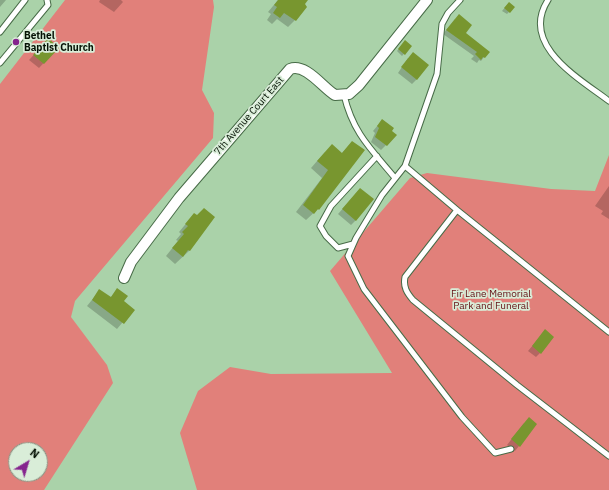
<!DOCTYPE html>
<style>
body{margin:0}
#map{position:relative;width:609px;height:490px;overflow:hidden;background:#aad2a9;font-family:"IBM Plex Sans",sans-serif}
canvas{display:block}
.north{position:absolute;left:8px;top:442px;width:40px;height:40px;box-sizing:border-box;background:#d9edd8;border:1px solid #849584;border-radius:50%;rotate:38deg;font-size:11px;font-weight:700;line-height:16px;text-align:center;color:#051205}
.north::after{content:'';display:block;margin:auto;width:14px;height:18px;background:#85248e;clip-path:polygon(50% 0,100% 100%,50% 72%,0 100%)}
</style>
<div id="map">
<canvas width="609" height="490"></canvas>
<div class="north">N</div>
</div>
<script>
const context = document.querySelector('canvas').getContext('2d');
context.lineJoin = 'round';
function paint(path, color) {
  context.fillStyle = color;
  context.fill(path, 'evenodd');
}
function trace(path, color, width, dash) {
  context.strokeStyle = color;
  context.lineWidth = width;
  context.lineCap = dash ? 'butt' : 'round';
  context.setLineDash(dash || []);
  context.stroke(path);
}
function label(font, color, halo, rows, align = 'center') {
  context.font = font + ' "IBM Plex Sans",sans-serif';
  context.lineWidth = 3.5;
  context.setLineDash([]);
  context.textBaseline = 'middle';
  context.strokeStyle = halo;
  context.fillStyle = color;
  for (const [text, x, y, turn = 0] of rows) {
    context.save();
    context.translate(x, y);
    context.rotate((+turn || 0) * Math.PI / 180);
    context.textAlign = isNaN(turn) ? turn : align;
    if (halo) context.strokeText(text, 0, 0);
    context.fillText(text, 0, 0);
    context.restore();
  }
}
const green = new Path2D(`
 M 65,0 L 213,0 L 214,7 L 202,90 L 214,113 L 213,138 L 75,301 L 71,317 L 107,365 L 113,383 L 44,490 L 0,490 L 0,84 ZM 16,450 L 40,450 L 40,474 L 16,474 Z
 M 609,155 L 609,490 L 197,490 L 180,433 L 198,391 L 230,367 L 271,374 L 392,373 L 330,271 L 410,178 L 427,173 L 551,189 L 595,191 Z`);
const shadow = new Path2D(`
 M 0,0 L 6,0 L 0,7 Z
 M 100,0 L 121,0 L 123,2 L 114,12 L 99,2 Z
 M 278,0 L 303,0 L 295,20 L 288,27 L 277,19 L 272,24 L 267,20 L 271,14 L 268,12 Z
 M 507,5 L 509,12 L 507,14 L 502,11 Z
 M 455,19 L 484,57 L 481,61 L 479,60 L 477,63 L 471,59 L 474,56 L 443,34 Z
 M 405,41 L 411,46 L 402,56 L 397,51 Z
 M 44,44 L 58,48 L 39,68 L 29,60 Z
 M 408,58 L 417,79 L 412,84 L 398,73 Z
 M 378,125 L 396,135 L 381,150 L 371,142 L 375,133 L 373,131 Z
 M 352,142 L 363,151 L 318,209 L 306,220 L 296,212 L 322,178 L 311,168 L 325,152 L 341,154 Z
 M 609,186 L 609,219 L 601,214 L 603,211 L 595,206 Z
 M 360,189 L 356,220 L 351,225 L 338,214 Z
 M 194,214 L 197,216 L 214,217 L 189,251 L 175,264 L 166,256 L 178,241 L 176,240 L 181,234 L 179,232 Z
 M 100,290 L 110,298 L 117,290 L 123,301 L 133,310 L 117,329 L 87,306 Z
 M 545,331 L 540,353 L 536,357 L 528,351 Z
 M 524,423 L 519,446 L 515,451 L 507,445 Z`);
const building = new Path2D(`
 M 278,0 L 308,0 L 305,4 L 307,7 L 296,21 L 284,13 L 280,18 L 273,13 L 277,7 L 274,5 Z
 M 509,2 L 515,7 L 510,13 L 504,8 Z
 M 459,14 L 472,25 L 466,33 L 490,52 L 485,58 L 483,57 L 481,60 L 475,54 L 477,52 L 446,30 Z
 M 48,38 L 59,48 L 44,64 L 33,55 Z
 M 405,40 L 412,46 L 405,55 L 398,49 Z
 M 413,52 L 429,65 L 417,80 L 401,67 Z
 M 382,119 L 394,128 L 392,131 L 397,135 L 387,146 L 375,137 L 379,128 L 377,126 Z
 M 352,141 L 365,150 L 319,210 L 318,209 L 314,214 L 303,205 L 328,170 L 317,161 L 332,144 L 342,153 Z
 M 360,188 L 374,199 L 356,221 L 342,209 Z
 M 204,208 L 215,217 L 190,251 L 188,250 L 183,257 L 172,248 L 184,234 L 182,232 L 188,226 L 185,224 L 194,213 L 197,215 Z
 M 117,288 L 128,296 L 124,301 L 135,310 L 124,324 L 92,300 L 99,289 L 111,297 Z
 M 545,329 L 554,337 L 541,354 L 532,346 Z
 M 529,417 L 537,424 L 520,447 L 511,439 Z`);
const service = new Path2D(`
 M 460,0 L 448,13 L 442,24 L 437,74 L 405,166 L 382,195 L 356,238 L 348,256 L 364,289 L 462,417 L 495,453 L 511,449
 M 548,0 C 519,45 580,79 609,101
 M 0,32 L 25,0
 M 0,63 L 48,5 L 47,0
 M 344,95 C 353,133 371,149 395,178
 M 405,166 L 457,210
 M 353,244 L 338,248 L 326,236 L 320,226 L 331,206 L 377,156
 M 609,332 L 457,210 L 405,277 C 403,287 407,293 413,300 L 517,385 L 609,456`);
const minor = new Path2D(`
 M 124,278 L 131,262 L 179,198 L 290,69 C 306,63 323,88 335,95 L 349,94 L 359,85 L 427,0`);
const markers = [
 [16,42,4,"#85248e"]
];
const poiNames = [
 ["Bethel",24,36],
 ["Baptist Church",24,48]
];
const streetNames = [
 ["7th Avenue Court East",249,116,-49]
];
const parkNames = [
 ["Fir Lane Memorial",491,294],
 ["Park and Funeral",491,306]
];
paint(green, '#e1807a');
paint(shadow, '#0003');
paint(building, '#78962f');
trace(service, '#476b47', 7);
trace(minor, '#476b47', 12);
trace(service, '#fff', 5);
trace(minor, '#fff', 10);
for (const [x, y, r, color] of markers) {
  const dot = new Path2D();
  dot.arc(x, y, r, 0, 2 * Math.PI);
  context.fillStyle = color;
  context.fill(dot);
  trace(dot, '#d9edd8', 1.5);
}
label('bold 10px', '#051205', '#d9edd8', poiNames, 'left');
label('10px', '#051205', '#d9edd8', streetNames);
label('10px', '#630e13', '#d9edd8', parkNames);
</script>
